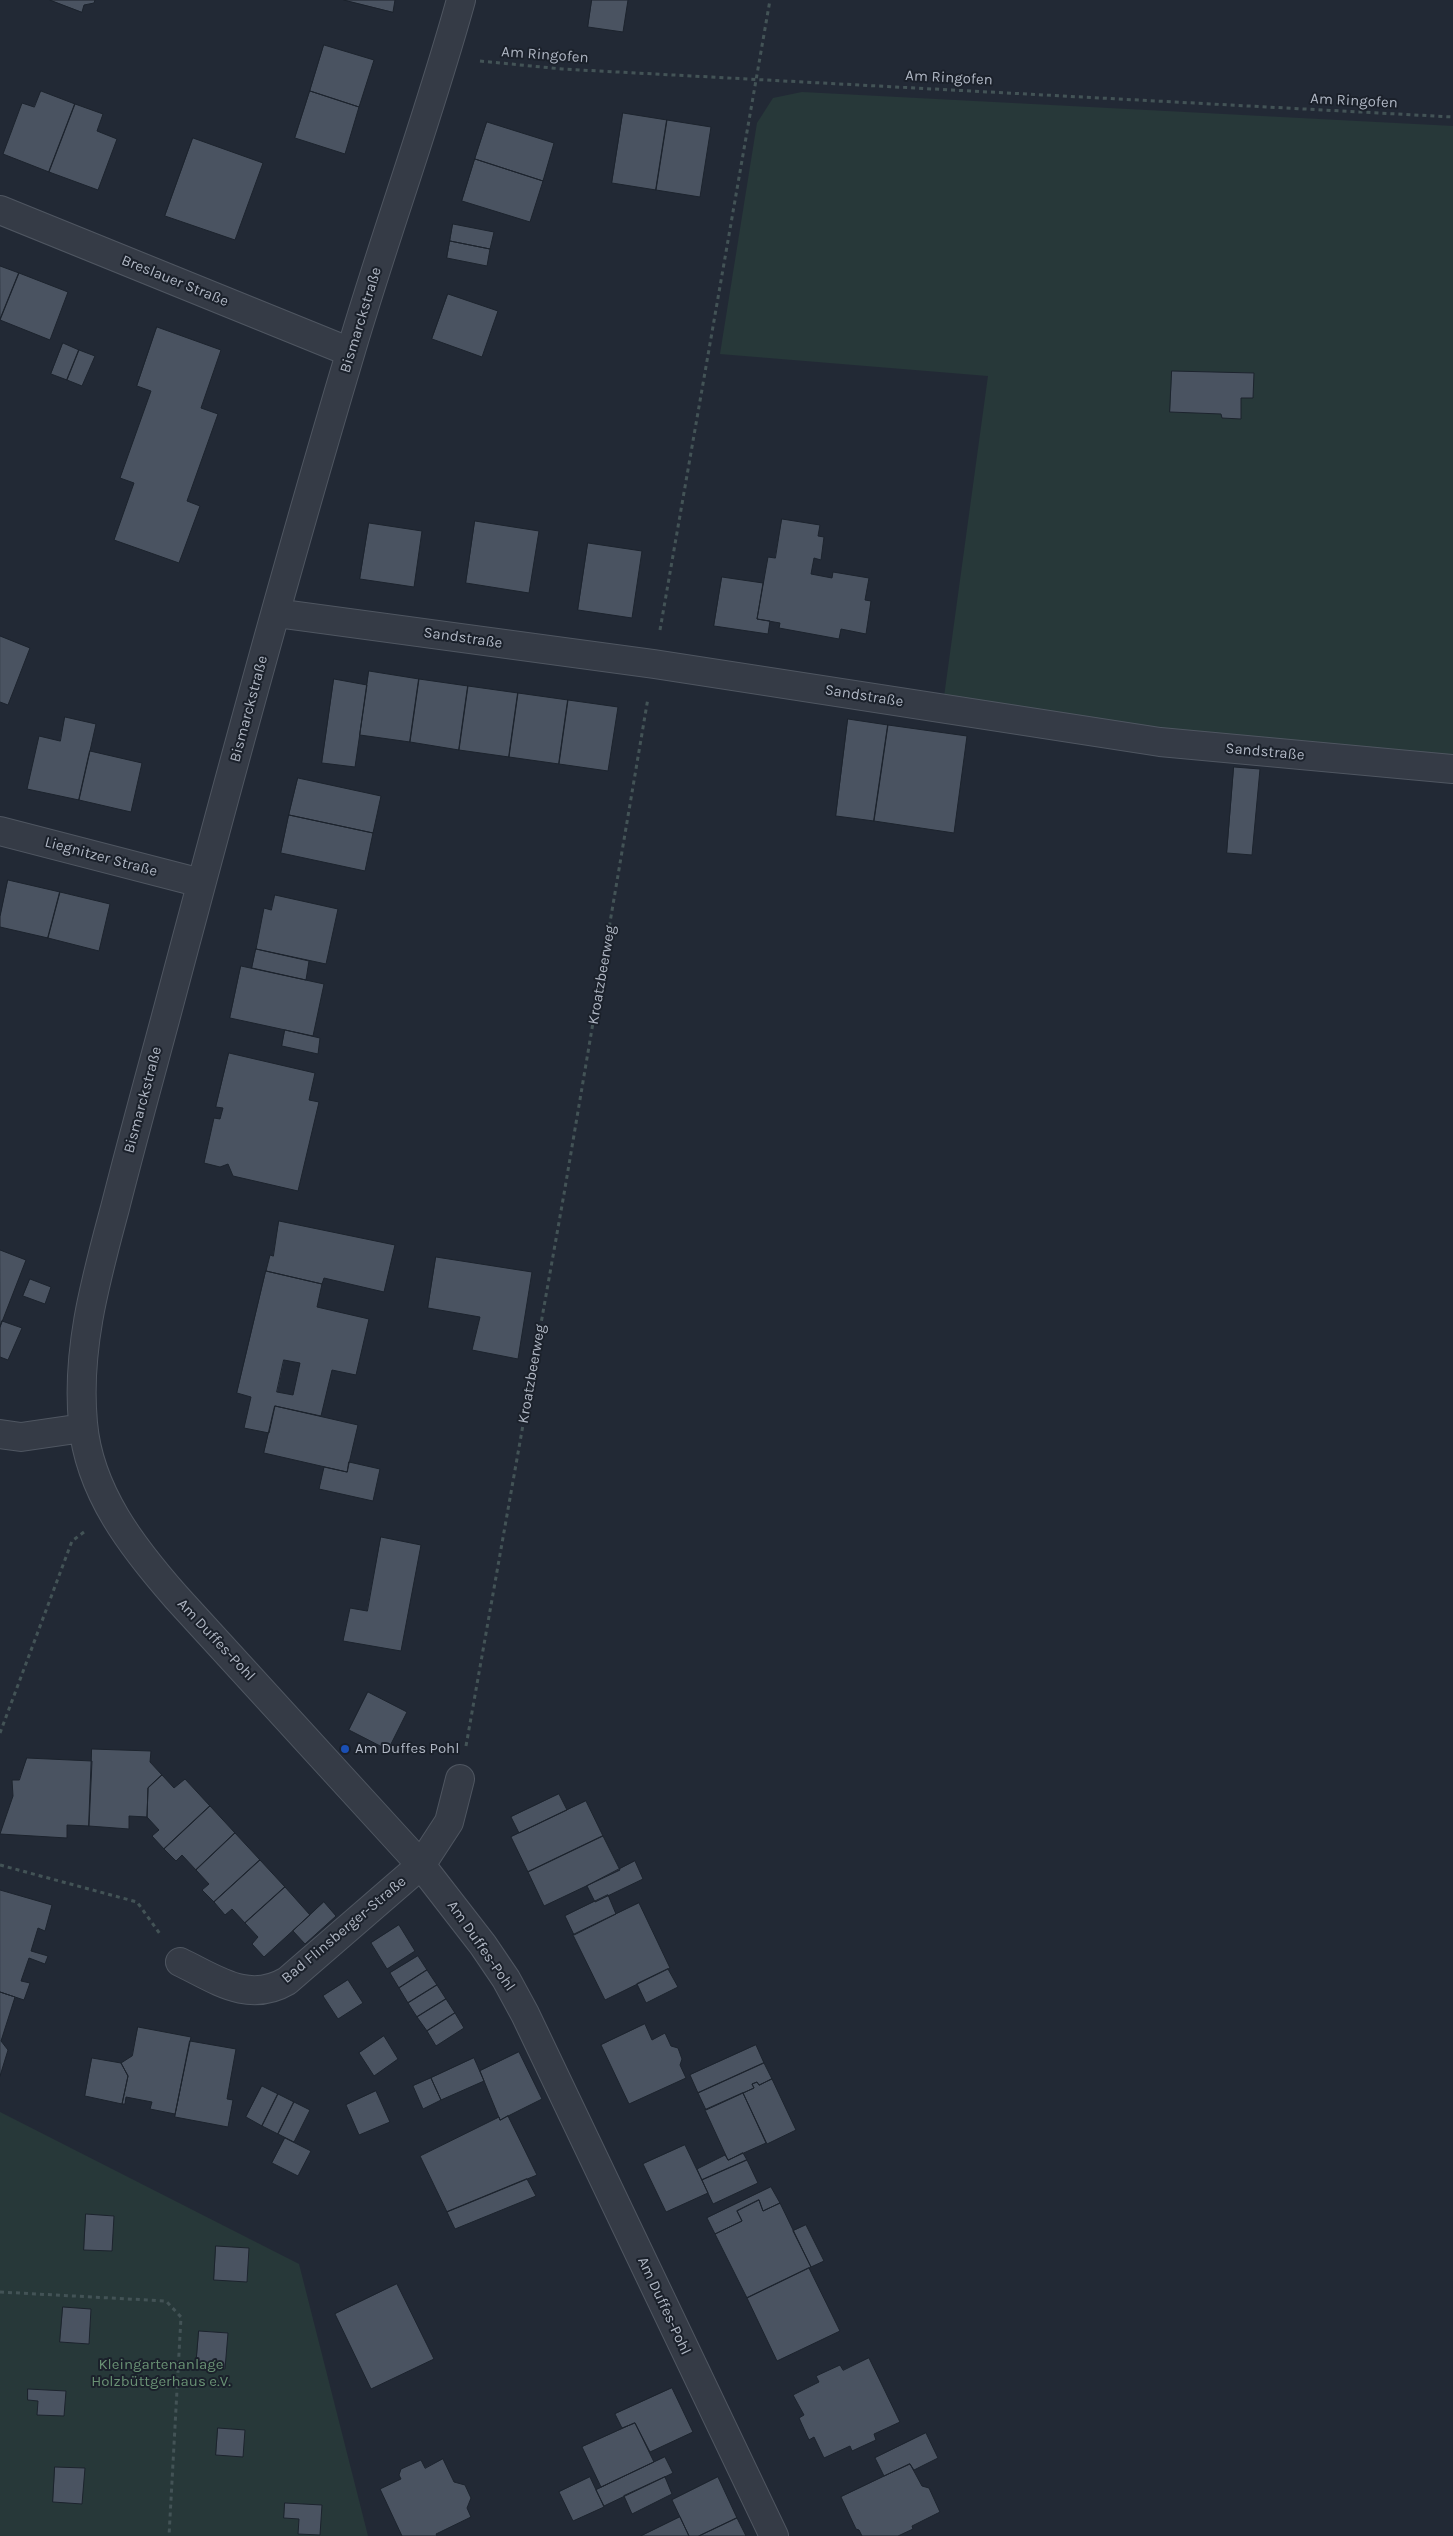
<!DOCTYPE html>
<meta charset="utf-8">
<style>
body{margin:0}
canvas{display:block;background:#222935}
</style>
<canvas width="1453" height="2536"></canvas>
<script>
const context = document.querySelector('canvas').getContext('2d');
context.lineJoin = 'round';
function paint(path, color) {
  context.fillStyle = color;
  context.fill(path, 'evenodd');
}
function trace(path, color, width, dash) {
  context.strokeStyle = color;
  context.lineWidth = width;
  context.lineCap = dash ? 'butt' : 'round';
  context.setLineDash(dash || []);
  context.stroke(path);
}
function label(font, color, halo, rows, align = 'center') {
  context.font = font + ' Karla,sans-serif';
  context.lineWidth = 4;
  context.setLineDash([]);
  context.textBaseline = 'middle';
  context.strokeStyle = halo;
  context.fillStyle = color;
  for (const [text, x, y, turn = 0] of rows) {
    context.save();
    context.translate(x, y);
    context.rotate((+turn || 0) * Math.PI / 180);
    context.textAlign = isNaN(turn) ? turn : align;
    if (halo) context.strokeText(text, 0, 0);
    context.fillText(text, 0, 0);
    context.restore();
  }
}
const green = new Path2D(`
 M 802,92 L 1453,126 L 1453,769 L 1160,742 L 944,697 L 988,376 L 720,354 L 757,123 L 773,98 Z
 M 0,2112 L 299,2264 L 368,2536 L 0,2536 Z`);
const building = new Path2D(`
 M 50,0 L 95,0 L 94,3 L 84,5 L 82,12 Z
 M 344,0 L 395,0 L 393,12 Z
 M 592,0 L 628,0 L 623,32 L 588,27 Z
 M 324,45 L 374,60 L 359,107 L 310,91 Z
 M 41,91 L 75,104 L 49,172 L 3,154 L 22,103 L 34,107 Z
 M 310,91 L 359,107 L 345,154 L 295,138 Z
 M 75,104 L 103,114 L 97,131 L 117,139 L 98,190 L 49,172 Z
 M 623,113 L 667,120 L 656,190 L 612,183 Z
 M 667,120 L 711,127 L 700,197 L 656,190 Z
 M 487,122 L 554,143 L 543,181 L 475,159 Z
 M 193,138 L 263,163 L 235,240 L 165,216 Z
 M 475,159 L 543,181 L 530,222 L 462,201 Z
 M 453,224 L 494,232 L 490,249 L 450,241 Z
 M 450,241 L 490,249 L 487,266 L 447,258 Z
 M 0,266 L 19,273 L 0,320 Z
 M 19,273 L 68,292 L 50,340 L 0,320 Z
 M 448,294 L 498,311 L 482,357 L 432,339 Z
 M 157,327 L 221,350 L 201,408 L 218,414 L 187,501 L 200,506 L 179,563 L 114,540 L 134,483 L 120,478 L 151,391 L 137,386 Z
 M 63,343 L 79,350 L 67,380 L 51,374 Z
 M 79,350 L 95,356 L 82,386 L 67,380 Z
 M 1172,371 L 1254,373 L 1253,398 L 1241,398 L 1241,419 L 1222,418 L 1221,414 L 1170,412 Z
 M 782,519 L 820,525 L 818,536 L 824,537 L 821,560 L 814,558 L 811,574 L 832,578 L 833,572 L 869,578 L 865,600 L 871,601 L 866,634 L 841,629 L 839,639 L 779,628 L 780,623 L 757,619 L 768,557 L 775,558 Z
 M 475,521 L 539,531 L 529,593 L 466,583 Z
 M 369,523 L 422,531 L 414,587 L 360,579 Z
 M 588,543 L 642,551 L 632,618 L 578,610 Z
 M 722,577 L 763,583 L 757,619 L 770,621 L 768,634 L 714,626 Z
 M 0,636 L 30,648 L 8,705 L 0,702 Z
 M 369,671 L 419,679 L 410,742 L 360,735 Z
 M 334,679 L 367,685 L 355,767 L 322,763 Z
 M 419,679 L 468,686 L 459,750 L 410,742 Z
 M 468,686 L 518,693 L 509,757 L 459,750 Z
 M 518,693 L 568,700 L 559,764 L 509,757 Z
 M 568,700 L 618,707 L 608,771 L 559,764 Z
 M 65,717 L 96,724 L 79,800 L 27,789 L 39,736 L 60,741 Z
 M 848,719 L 888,725 L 874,821 L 836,816 Z
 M 888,725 L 967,736 L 954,833 L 874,821 Z
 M 90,751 L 142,763 L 131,812 L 79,800 Z
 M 1234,767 L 1260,769 L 1252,855 L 1227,853 Z
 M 298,778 L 381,796 L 373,833 L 289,815 Z
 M 289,815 L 373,833 L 365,871 L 281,853 Z
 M 8,880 L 60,892 L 48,938 L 0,927 L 0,917 Z
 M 60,892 L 110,904 L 99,951 L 48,938 Z
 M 275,895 L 338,909 L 326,964 L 256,949 L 264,908 L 271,910 Z
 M 256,949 L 309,961 L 306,980 L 252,968 Z
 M 241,966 L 324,984 L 313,1036 L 230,1018 Z
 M 285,1030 L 320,1038 L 318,1054 L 282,1046 Z
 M 229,1053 L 315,1073 L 309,1100 L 319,1102 L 298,1191 L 233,1176 L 228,1164 L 220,1167 L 204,1163 L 214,1118 L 220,1119 L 223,1108 L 216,1107 Z
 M 279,1221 L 395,1245 L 384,1292 L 324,1278 L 322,1284 L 266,1271 L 270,1255 L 273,1256 Z
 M 0,1250 L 26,1260 L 0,1327 Z
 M 436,1257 L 532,1272 L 518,1359 L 472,1350 L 480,1317 L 428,1308 Z
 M 266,1271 L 322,1284 L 317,1307 L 369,1319 L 356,1375 L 332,1370 L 321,1416 L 275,1406 L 269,1433 L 244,1428 L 251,1397 L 237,1393 ZM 284,1360 L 300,1363 L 293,1395 L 277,1392 Z
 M 30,1279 L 51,1287 L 45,1304 L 23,1296 Z
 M 2,1321 L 22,1328 L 8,1360 L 0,1357 L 0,1327 Z
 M 275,1406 L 358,1425 L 347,1472 L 264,1453 Z
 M 349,1462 L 380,1469 L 373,1501 L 319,1489 L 324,1467 L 347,1472 Z
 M 381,1537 L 421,1545 L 401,1651 L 343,1641 L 350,1608 L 367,1611 Z
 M 368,1692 L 407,1712 L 388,1750 L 349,1730 Z
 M 92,1749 L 151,1751 L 150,1762 L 162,1775 L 148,1788 L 147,1817 L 129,1816 L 129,1829 L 89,1826 Z
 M 27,1758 L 92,1761 L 89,1826 L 67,1825 L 67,1838 L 0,1834 L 13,1796 L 12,1780 L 19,1780 Z
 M 162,1775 L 174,1788 L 185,1779 L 210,1806 L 164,1849 L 152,1836 L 159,1830 L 147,1817 L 148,1788 Z
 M 559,1794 L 567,1810 L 519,1833 L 511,1817 Z
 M 586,1801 L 603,1836 L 528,1872 L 511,1837 Z
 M 210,1806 L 235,1833 L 196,1870 L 182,1855 L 176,1861 L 164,1849 Z
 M 235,1833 L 260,1860 L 214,1902 L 202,1890 L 209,1884 L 196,1870 Z
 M 603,1836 L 620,1870 L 544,1906 L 528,1872 Z
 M 260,1860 L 285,1887 L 245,1923 L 232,1909 L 225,1915 L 214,1902 Z
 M 635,1861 L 643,1879 L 595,1902 L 587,1886 Z
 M 285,1887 L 310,1915 L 264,1957 L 252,1944 L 258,1937 L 245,1923 Z
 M 0,1890 L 52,1905 L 45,1931 L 38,1928 L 31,1951 L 48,1956 L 45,1964 L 29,1958 L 21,1981 L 30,1983 L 24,2000 L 0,1992 Z
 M 608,1895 L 616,1914 L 574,1935 L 565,1916 Z
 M 324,1902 L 336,1916 L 305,1944 L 293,1931 Z
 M 639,1903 L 670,1968 L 605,2000 L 573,1935 Z
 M 399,1925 L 415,1951 L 387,1969 L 371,1943 Z
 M 418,1956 L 427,1970 L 399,1988 L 390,1973 Z
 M 668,1969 L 678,1987 L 646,2003 L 637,1984 Z
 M 427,1970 L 437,1985 L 408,2003 L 399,1988 Z
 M 348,1980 L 363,2003 L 338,2019 L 323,1996 Z
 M 437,1985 L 446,1999 L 417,2017 L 408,2003 Z
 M 0,1992 L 15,1997 L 1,2041 L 8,2050 L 0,2076 Z
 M 446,1999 L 455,2013 L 427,2031 L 417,2017 Z
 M 455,2013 L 464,2028 L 436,2046 L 427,2031 Z
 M 645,2024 L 652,2040 L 665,2033 L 671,2046 L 678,2048 L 682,2059 L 680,2065 L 686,2078 L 629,2104 L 601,2045 Z
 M 138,2027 L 191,2037 L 175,2114 L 150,2109 L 152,2102 L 126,2097 L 125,2104 L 122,2104 L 128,2076 L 121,2063 L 132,2056 Z
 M 384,2036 L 398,2059 L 374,2076 L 359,2053 Z
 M 190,2041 L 236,2049 L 227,2099 L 233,2100 L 228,2127 L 175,2117 Z
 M 756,2045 L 764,2063 L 698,2093 L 690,2075 Z
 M 519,2052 L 542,2099 L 500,2120 L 480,2071 Z
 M 92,2058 L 121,2063 L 128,2076 L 122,2104 L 85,2096 Z
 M 474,2058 L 484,2081 L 441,2100 L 431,2078 Z
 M 764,2063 L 772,2079 L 759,2085 L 757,2082 L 752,2084 L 754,2088 L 706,2110 L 698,2093 Z
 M 431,2078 L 441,2100 L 423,2109 L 413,2086 Z
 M 772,2079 L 796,2130 L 767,2144 L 743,2093 L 754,2088 L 752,2084 L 757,2082 L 759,2085 Z
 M 262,2086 L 278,2094 L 262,2126 L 246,2117 Z
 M 376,2091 L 390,2122 L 359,2135 L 346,2105 Z
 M 743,2093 L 766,2143 L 728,2160 L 705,2110 Z
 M 278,2094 L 294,2102 L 278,2134 L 262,2126 Z
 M 294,2102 L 310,2110 L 294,2142 L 278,2134 Z
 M 508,2116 L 537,2175 L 447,2212 L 420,2156 L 499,2117 L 500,2120 Z
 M 285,2138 L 311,2151 L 298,2176 L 272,2163 Z
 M 685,2145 L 708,2193 L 666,2212 L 643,2164 Z
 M 743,2153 L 747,2160 L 702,2180 L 697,2169 L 725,2155 L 728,2160 Z
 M 747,2160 L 758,2183 L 713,2204 L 702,2180 Z
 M 527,2179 L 536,2196 L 455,2229 L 447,2212 Z
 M 771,2187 L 780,2203 L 763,2211 L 759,2200 L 737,2211 L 742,2221 L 715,2234 L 707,2218 Z
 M 759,2200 L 763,2211 L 780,2203 L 811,2267 L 747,2298 L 715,2234 L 742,2221 L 737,2211 Z
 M 86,2214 L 114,2216 L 112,2251 L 84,2250 Z
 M 806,2225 L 824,2261 L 811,2267 L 793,2231 Z
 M 216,2246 L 249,2248 L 247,2282 L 214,2280 Z
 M 809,2268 L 840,2331 L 777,2361 L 747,2298 Z
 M 397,2284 L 434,2359 L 371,2389 L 335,2314 Z
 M 63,2307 L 91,2309 L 89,2344 L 60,2342 Z
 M 199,2331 L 228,2333 L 225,2369 L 196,2367 Z
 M 869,2358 L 900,2422 L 874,2434 L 876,2440 L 852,2451 L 850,2446 L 824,2458 L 814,2437 L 809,2440 L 799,2418 L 804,2415 L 793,2395 L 819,2382 L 816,2376 L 840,2365 L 843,2370 Z
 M 672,2388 L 693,2432 L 650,2452 L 635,2423 L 622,2428 L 615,2414 Z
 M 28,2389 L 66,2391 L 64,2416 L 37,2415 L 38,2401 L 28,2400 Z
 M 635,2423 L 654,2462 L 601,2487 L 582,2447 Z
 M 218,2428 L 245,2430 L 243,2457 L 216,2455 Z
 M 926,2433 L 938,2458 L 914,2470 L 910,2464 L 884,2476 L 875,2458 Z
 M 665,2457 L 673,2473 L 604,2506 L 596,2490 Z
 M 443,2459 L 454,2482 L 465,2485 L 471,2498 L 467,2508 L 471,2517 L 436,2534 L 437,2536 L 402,2536 L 380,2489 L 401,2479 L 399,2475 L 401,2469 L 421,2460 L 425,2468 Z
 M 910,2464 L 922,2486 L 929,2488 L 940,2512 L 912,2526 L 913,2529 L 898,2536 L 862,2536 L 859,2530 L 856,2529 L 841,2497 Z
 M 55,2467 L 85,2468 L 82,2504 L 53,2502 Z
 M 590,2477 L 604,2507 L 573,2521 L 559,2492 Z
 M 665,2477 L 672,2494 L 632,2514 L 624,2496 Z
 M 718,2477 L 737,2518 L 699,2536 L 689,2536 L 672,2500 Z
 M 285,2503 L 322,2505 L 320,2535 L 298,2534 L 299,2519 L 284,2518 Z
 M 680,2517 L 689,2536 L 641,2536 Z
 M 737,2518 L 746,2536 L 699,2536 Z`);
const path = new Path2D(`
 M 480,61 L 562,69 L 1453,117
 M 660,630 L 770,0
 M 0,1733 L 72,1541 L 84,1532
 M 466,1746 L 564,1194 L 648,698
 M 0,1865 L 137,1902 L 160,1934
 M 0,2292 L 166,2301 L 181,2317 L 169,2536`);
const minor = new Path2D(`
 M 461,0 C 428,119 385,235 350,354 C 284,575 224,798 165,1020 C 148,1083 131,1145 115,1208 C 96,1279 76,1349 83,1423 C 89,1492 133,1548 177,1598 L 421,1865 L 483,1945 L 506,1979 L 525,2014 L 774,2536
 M 0,210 L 350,352
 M 276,613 L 654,664 L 1160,742 L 1453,769
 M 0,831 L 201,883
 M 0,1434 L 21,1437 L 83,1428
 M 180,1962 C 216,1979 248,2004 287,1981 L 421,1865 L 449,1822 L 460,1779`);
const markers = [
 [345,1749,5,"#1a4fb4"]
];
const streetNames = [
 ["Am Ringofen",545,55,4],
 ["Am Ringofen",949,78,3],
 ["Am Ringofen",1354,101,3],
 ["Breslauer Straße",175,281,22],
 ["Bismarckstraße",361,320,-73],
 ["Sandstraße",463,638,8],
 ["Sandstraße",864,696,9],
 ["Bismarckstraße",249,709,-75],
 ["Sandstraße",1265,752,5],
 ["Liegnitzer Straße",101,857,15],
 ["Kroatzbeerweg",602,975,-80],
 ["Bismarckstraße",143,1100,-75],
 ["Kroatzbeerweg",532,1374,-80],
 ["Am Duffes-Pohl",216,1640,47],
 ["Bad Flinsberger-Straße",344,1930,-40],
 ["Am Duffes-Pohl",481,1946,55],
 ["Am Duffes-Pohl",664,2306,65]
];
const poiNames = [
 ["Am Duffes Pohl",355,1749]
];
const parkNames = [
 ["Kleingartenanlage",161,2365],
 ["Holzbüttgerhaus e.V.",161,2382]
];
paint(green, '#273839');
paint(building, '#4a5361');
trace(building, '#1c232d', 1);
trace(minor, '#4f5661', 30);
trace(path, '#435356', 3, [4, 4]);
trace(minor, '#353b46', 28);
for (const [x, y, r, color] of markers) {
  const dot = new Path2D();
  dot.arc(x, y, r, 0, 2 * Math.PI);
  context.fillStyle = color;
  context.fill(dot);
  trace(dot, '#1b212b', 2);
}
label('15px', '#afb6c3', '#1b212b', streetNames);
label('15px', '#afb6c3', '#1b212b', poiNames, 'left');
label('15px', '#699174', '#1b212b', parkNames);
</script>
